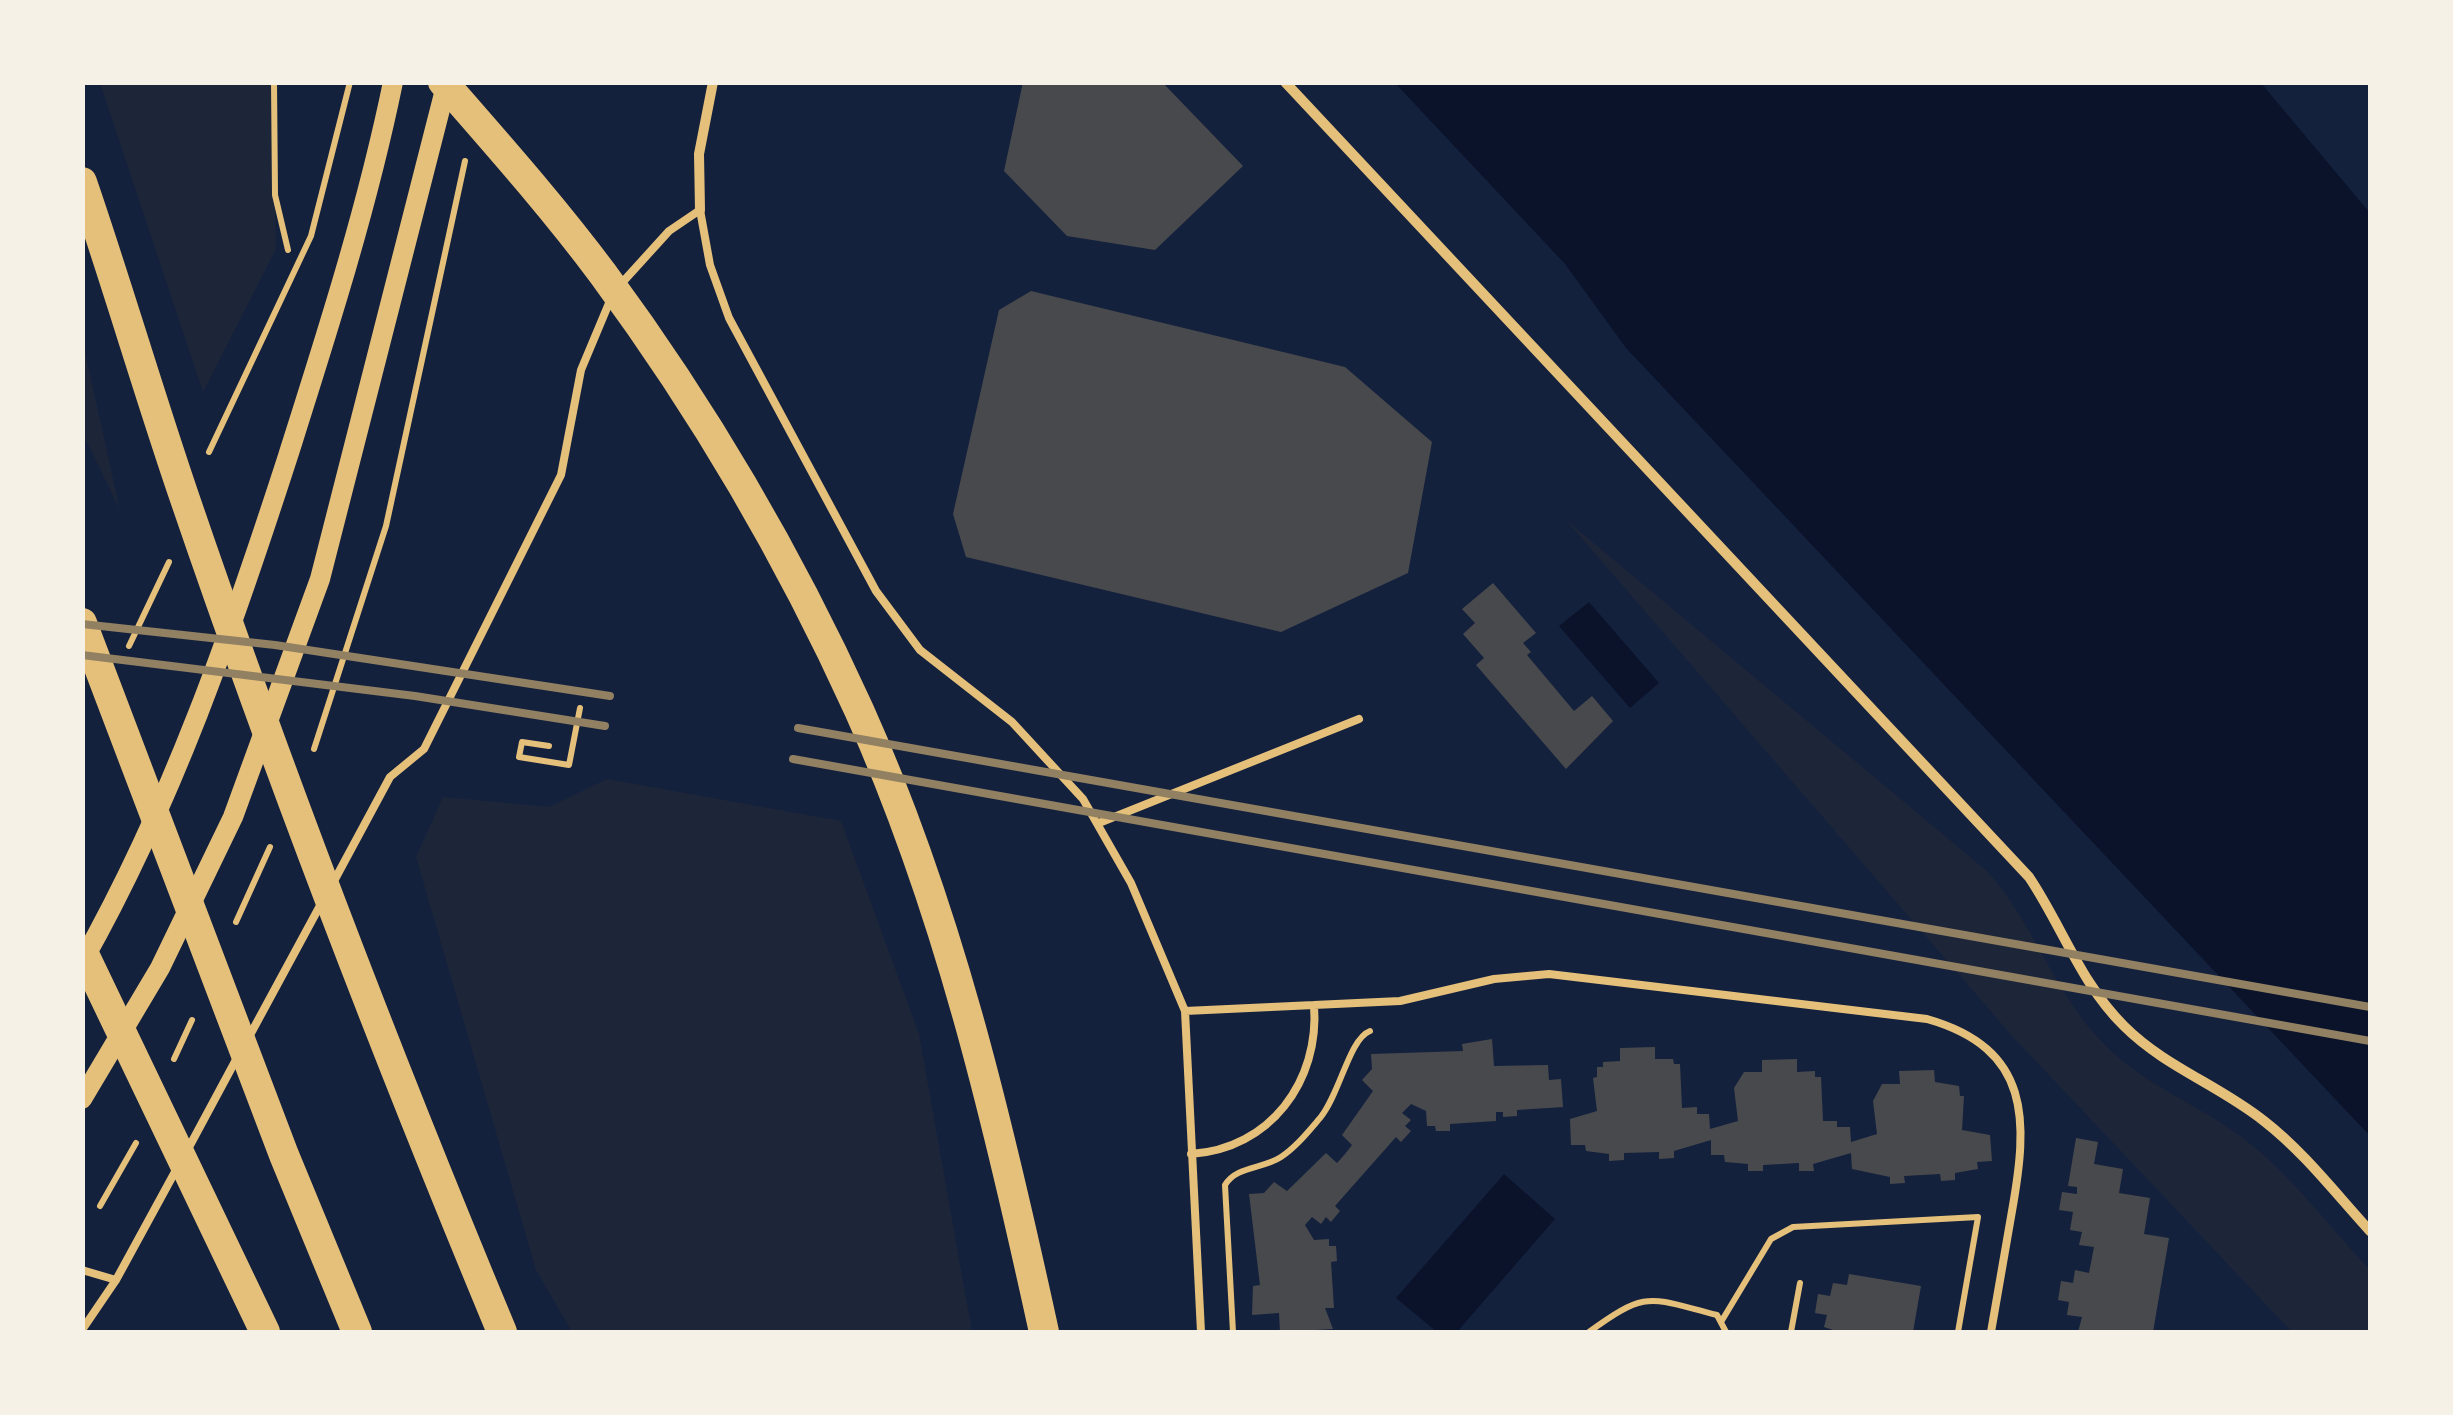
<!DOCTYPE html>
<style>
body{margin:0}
#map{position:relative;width:2453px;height:1415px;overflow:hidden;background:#14213d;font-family:Manrope,sans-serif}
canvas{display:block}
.frame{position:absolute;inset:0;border:85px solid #f6f1e7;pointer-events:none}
</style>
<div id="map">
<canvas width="2453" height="1415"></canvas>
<div class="frame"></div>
</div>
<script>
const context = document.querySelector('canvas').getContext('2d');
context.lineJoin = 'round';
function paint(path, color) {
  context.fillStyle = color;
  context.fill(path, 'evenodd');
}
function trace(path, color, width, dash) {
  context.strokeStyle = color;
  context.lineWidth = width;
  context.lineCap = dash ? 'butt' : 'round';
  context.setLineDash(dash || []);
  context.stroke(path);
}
const green = new Path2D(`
 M 100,83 L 273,83 L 276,249 L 203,392 Z
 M 83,343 L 120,510 L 83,434 Z
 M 1566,520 L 1988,872 C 2034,924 2054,993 2103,1043 C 2145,1087 2202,1105 2248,1142 C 2294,1179 2330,1227 2370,1270 L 2370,1332 L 2292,1332 L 2013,1037 Z
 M 607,779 L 841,821 L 919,1034 L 972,1332 L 572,1332 L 536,1270 L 416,857 L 443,797 L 549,807 Z`);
const water = new Path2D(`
 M 1395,83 L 2261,83 L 2370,213 L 2370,1136 L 1626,348 L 1565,264 Z
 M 1589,602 L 1659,683 L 1630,708 L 1559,626 Z
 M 1504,1174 L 1555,1219 L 1457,1332 L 1437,1332 L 1396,1298 Z`);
const building = new Path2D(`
 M 1023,82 L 1162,82 L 1243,166 L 1155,250 L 1067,236 L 1004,171 Z
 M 1031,291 L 1345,367 L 1432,442 L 1408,573 L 1281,632 L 966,557 L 953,514 L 999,310 Z
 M 1493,583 L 1536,633 L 1523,643 L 1531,652 L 1527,655 L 1574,711 L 1592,696 L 1613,721 L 1566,769 L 1476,665 L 1484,658 L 1463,634 L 1475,623 L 1462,609 Z
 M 1492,1039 L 1494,1066 L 1548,1065 L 1549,1080 L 1561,1079 L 1563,1107 L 1517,1110 L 1517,1116 L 1503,1117 L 1503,1112 L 1496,1112 L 1496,1121 L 1450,1124 L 1450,1131 L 1436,1131 L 1435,1126 L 1427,1126 L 1426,1111 L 1411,1104 L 1402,1113 L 1411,1120 L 1405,1126 L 1411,1131 L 1401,1142 L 1396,1137 L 1335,1206 L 1340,1211 L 1331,1222 L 1326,1217 L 1321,1224 L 1312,1217 L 1305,1225 L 1314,1240 L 1329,1239 L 1329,1246 L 1336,1246 L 1337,1261 L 1331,1262 L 1334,1308 L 1325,1308 L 1333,1329 L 1280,1332 L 1279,1313 L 1252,1315 L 1253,1286 L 1260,1285 L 1249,1194 L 1264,1193 L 1274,1182 L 1287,1191 L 1326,1153 L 1337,1163 L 1345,1154 L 1352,1145 L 1342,1135 L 1373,1091 L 1362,1080 L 1372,1069 L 1371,1054 L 1463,1051 L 1462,1044 Z
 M 1655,1047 L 1655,1059 L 1673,1059 L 1674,1064 L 1680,1064 L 1682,1108 L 1697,1107 L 1697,1114 L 1709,1114 L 1710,1129 L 1738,1121 L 1734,1088 L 1744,1072 L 1762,1072 L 1762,1060 L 1797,1059 L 1797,1072 L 1815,1071 L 1815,1077 L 1821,1077 L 1823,1121 L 1837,1121 L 1837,1127 L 1850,1127 L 1851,1142 L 1877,1134 L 1873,1101 L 1882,1084 L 1900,1084 L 1899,1071 L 1934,1070 L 1935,1082 L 1959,1086 L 1960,1096 L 1964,1096 L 1962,1130 L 1990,1135 L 1992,1161 L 1977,1162 L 1978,1169 L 1955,1173 L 1955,1180 L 1941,1181 L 1940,1174 L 1904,1176 L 1905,1183 L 1890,1184 L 1890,1177 L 1852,1169 L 1851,1153 L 1813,1164 L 1814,1171 L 1799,1171 L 1799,1163 L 1763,1165 L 1763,1171 L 1748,1171 L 1748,1164 L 1725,1162 L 1724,1155 L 1711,1155 L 1711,1140 L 1674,1151 L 1674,1158 L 1659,1159 L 1659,1152 L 1624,1153 L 1624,1160 L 1609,1161 L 1609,1154 L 1586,1151 L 1585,1145 L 1571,1145 L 1570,1119 L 1597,1111 L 1593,1078 L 1597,1077 L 1597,1067 L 1603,1067 L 1603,1062 L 1620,1061 L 1620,1048 Z
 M 2076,1138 L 2098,1142 L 2094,1164 L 2123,1169 L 2119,1193 L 2150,1198 L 2144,1234 L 2169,1238 L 2153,1332 L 2078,1332 L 2082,1317 L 2067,1315 L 2069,1302 L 2058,1300 L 2061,1281 L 2073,1283 L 2075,1270 L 2089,1273 L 2094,1247 L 2079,1245 L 2082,1232 L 2070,1230 L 2073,1212 L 2059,1210 L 2062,1192 L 2077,1194 L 2077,1187 L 2068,1186 Z
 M 1849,1274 L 1921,1286 L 1913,1332 L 1839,1332 L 1824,1327 L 1827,1315 L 1815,1313 L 1818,1294 L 1830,1296 L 1833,1283 L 1847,1285 Z`);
const path = new Path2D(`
 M 274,82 L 275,195 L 288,250
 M 209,452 L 311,236 L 350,82
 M 129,646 L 169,562
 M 549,746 L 522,742 L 519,757 L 569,765 L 580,708
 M 314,749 L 386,526 L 465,161
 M 236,922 L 270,847
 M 174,1059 L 192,1020
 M 100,1206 L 136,1143
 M 1721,1322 L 1771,1239 L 1793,1227 L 1978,1217 L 1958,1332
 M 1233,1332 L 1225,1185 C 1236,1166 1263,1169 1281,1157 C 1296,1147 1308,1132 1320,1118 C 1340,1094 1349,1039 1370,1031
 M 1589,1332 C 1648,1289 1649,1298 1717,1315 L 1726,1332
 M 1791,1332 L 1800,1283`);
const service = new Path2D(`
 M 620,285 L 669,231 L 700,210 L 710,265 L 729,318 L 876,591 L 920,650 L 1012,722 L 1083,799 L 1131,883 L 1185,1011
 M 1099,823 L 1359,719
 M 334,881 L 390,777 L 424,749 L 561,475 L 581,370 L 612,296
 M 250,1035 L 322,902
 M 188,1149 L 238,1056
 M 1191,1154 C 1270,1149 1320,1081 1314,1005
 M 82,1270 L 116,1280
 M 82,1330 L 116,1280 L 176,1170
 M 1201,1332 L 1185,1011 L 1400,1001 L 1494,979 L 1549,974 L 1927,1019 C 2032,1049 2028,1121 2012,1211 C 2005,1251 1998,1292 1991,1332`);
const minor = new Path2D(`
 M 1285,82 L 2029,877 C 2062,926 2081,984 2124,1026 C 2165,1067 2219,1085 2264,1121 C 2304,1152 2336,1194 2370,1231
 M 700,210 L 699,154 L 713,82`);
const secondary = new Path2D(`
 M 82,962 C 172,803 232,629 288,456 C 327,333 367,209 393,82
 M 82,1099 L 160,968 L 233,817 L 320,579 L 447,82`);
const motorway = new Path2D(`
 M 443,82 C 498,145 553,207 603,274 C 702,408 790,558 859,710 C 948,908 998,1121 1044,1332
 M 82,182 C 118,287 149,394 185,499 C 281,780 388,1058 502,1332
 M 82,623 L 284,1155 L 357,1332
 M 82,950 L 265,1332`);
const rail = new Path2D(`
 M 82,624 L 275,645 L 610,696
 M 82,655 L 415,696 L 605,726
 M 798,728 L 2370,1007
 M 793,759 L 2370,1041`);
paint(green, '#1d2539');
paint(water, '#0b132b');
paint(building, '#48494c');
trace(path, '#e5c07b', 6);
trace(service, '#e5c07b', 8);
trace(minor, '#e5c07b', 10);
trace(secondary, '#e5c07b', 20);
trace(motorway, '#e5c07b', 30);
trace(rail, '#918062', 8);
</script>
